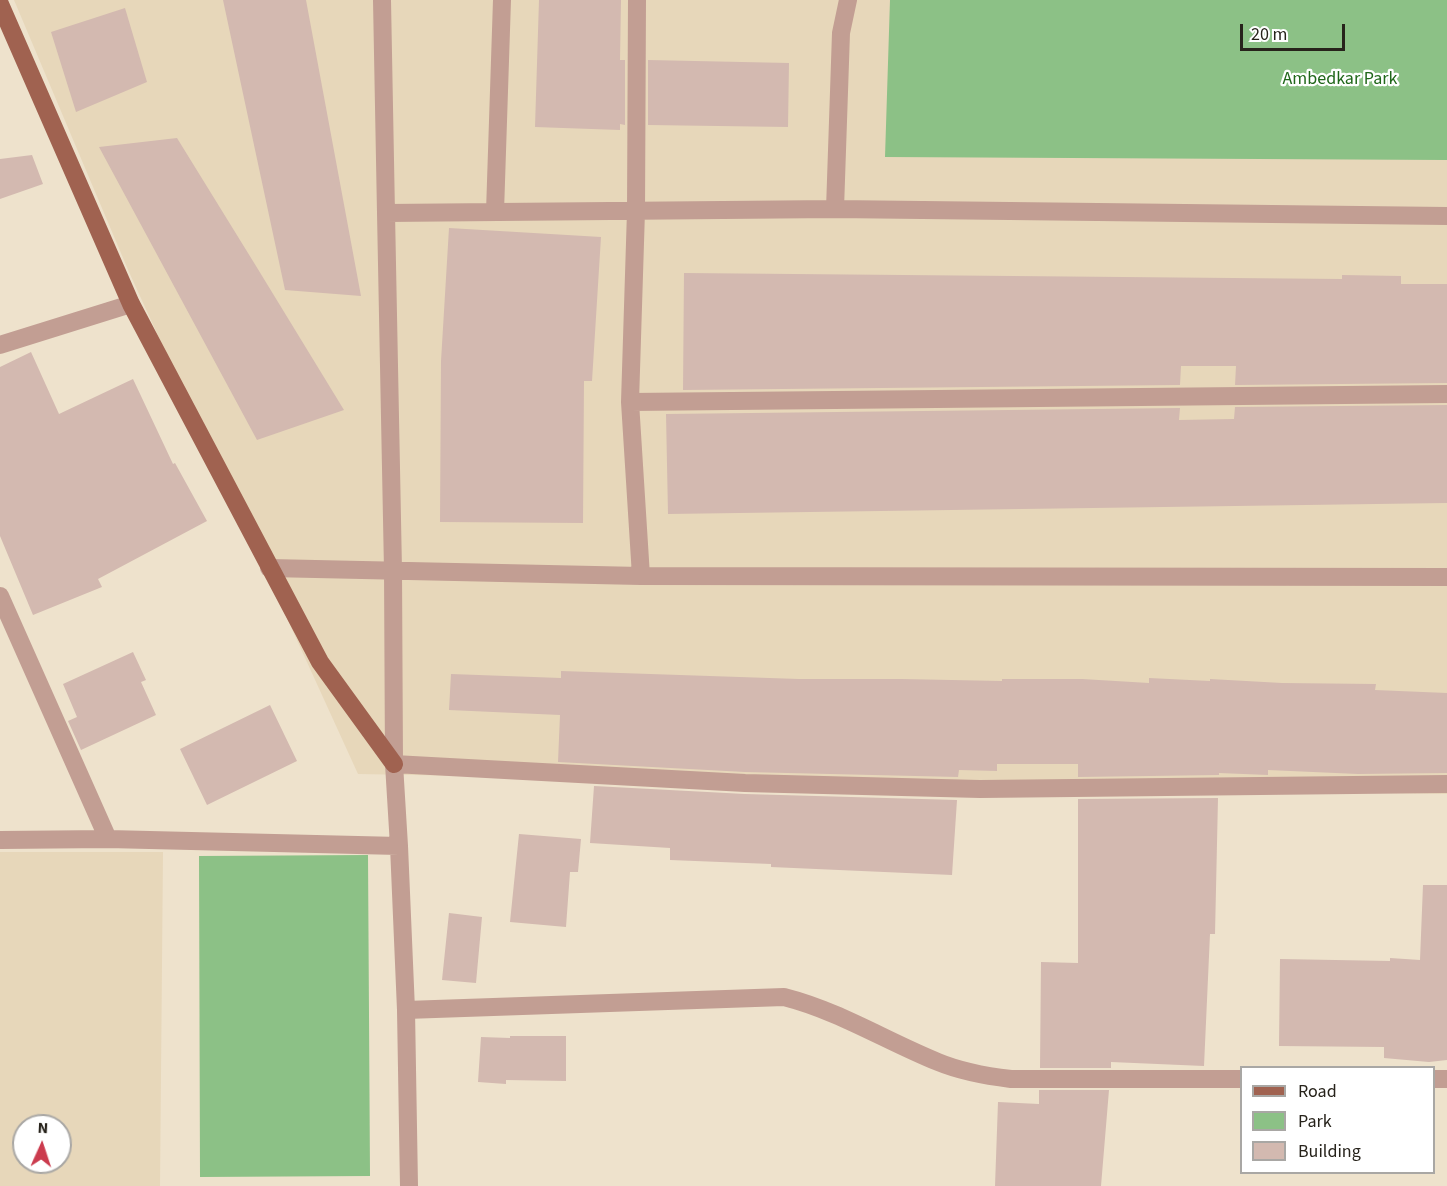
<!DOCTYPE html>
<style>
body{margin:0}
#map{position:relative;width:1447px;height:1186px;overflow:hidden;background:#eee2cc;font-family:"Source Sans 3",sans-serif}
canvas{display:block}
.legend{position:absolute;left:1240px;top:1066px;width:195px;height:108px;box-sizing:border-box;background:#fff;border:2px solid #a9a7a4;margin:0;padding:8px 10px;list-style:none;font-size:18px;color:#27231b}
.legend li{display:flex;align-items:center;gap:12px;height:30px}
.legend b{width:30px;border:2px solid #a9a7a4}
.north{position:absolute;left:12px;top:1114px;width:60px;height:60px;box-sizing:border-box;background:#fff;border:2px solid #a9a7a4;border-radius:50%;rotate:3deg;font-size:16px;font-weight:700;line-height:24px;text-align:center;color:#27231b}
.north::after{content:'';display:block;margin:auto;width:21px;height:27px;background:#cb3b4e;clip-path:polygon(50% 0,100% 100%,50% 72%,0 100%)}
.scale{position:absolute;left:1240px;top:24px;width:105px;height:27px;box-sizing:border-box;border:3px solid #27231b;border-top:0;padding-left:8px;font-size:18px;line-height:21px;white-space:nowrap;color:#27231b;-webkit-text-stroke:4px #fff;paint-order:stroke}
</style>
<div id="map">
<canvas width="1447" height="1186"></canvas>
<ul class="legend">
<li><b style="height:8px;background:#a06250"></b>Road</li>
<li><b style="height:16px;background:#8cc186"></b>Park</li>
<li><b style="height:16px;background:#d3b9b0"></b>Building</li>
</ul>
<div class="north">N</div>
<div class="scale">20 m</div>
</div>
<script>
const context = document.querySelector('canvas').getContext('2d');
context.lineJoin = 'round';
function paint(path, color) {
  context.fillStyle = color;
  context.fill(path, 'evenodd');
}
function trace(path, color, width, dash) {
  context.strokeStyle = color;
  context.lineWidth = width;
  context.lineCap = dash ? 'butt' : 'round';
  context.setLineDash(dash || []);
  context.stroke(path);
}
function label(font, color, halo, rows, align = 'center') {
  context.font = font + ' "Source Sans 3",sans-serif';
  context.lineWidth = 4.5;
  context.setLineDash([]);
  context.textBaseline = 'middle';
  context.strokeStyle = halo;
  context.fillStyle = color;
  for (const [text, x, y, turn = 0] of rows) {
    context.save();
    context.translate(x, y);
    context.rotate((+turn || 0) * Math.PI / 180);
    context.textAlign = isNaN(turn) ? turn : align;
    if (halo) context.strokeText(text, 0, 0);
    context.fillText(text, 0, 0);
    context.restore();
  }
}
const built = new Path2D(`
 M 14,0 L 1447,0 L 1447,794 L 358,774 L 129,272 Z
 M 0,852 L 163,852 L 160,1186 L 0,1186 ZM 24,1126 L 60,1126 L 60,1162 L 24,1162 Z`);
const green = new Path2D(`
 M 890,0 L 1447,0 L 1447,160 L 885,157 Z
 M 368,855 L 370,1176 L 200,1177 L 199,856 Z`);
const building = new Path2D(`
 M 223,0 L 306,0 L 361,296 L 285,290 Z
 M 539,0 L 621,0 L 620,60 L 625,60 L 625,125 L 620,124 L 620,130 L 535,127 Z
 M 125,8 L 147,82 L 76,112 L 51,32 Z
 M 648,60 L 789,63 L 788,127 L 648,125 Z
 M 177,138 L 256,266 L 344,410 L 257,440 L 99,147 Z
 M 32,155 L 43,184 L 0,199 L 0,159 Z
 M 449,228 L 601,237 L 592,381 L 584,381 L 583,523 L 440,522 L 441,361 Z
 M 684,273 L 1342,279 L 1342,275 L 1401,276 L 1401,284 L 1447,284 L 1447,383 L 1235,385 L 1236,366 L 1181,366 L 1180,385 L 683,390 Z
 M 31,352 L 59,414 L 133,379 L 173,464 L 175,463 L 207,521 L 98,579 L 102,587 L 33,615 L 0,536 L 0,367 Z
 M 1447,405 L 1447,503 L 668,514 L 666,414 L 1180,408 L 1179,420 L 1234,419 L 1235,407 Z
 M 133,652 L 146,680 L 141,682 L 156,715 L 81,750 L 68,721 L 77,717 L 63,684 Z
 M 561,671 L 799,679 L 901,679 L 1002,681 L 1002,679 L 1082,679 L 1149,683 L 1149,678 L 1210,681 L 1210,679 L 1282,683 L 1376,684 L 1375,690 L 1447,693 L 1447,773 L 1358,774 L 1268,770 L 1268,775 L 1219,773 L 1219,775 L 1078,777 L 1078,764 L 997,764 L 997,771 L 959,770 L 958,777 L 745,772 L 558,762 L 560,715 L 449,710 L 451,674 L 561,678 Z
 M 270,705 L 297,761 L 207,805 L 180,749 Z
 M 594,786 L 745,794 L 957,800 L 952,875 L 771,867 L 771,864 L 670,860 L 670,848 L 590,843 Z
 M 1218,798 L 1215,934 L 1210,934 L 1204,1066 L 1111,1062 L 1111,1068 L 1040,1068 L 1041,962 L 1078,963 L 1078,799 Z
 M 519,834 L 581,839 L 578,872 L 570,872 L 566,927 L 510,922 Z
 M 1423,885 L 1447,885 L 1447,1060 L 1429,1062 L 1384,1058 L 1384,1047 L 1279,1046 L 1280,959 L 1390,961 L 1390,958 L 1420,960 Z
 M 449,913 L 482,917 L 476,983 L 442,980 Z
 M 510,1036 L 566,1036 L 566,1081 L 506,1080 L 506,1084 L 478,1082 L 481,1037 L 510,1038 Z
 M 1039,1090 L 1109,1090 L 1101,1186 L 995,1186 L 998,1102 L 1039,1104 Z`);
const minor = new Path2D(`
 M 382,0 L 386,213
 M 637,0 L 636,211 L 630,402 L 641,576
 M 835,209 L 1447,216
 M 495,212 L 502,0
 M 0,345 L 131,304
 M 630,402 L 1447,394
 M 269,568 L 641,576 L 1447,577
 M 0,596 L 108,839
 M 394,764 L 745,783 L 980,789 L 1447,784
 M 0,840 L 108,839 L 399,846 L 406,1010 L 409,1186
 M 399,846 L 394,764 L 393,570 L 386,213 L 835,209 L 841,33 L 848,0
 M 406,1010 L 784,997 C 839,1011 886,1041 938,1062 C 962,1072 986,1076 1011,1079 L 1242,1079
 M 1434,1079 L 1447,1079`);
const primary = new Path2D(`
 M 0,4 L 131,304 L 320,662 L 394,764`);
const parkNames = [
 ["Ambedkar Park",1340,80]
];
paint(built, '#e7d7ba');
paint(green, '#8cc186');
paint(building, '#d3b9b0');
trace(minor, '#c29e93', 18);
trace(primary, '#a06250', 18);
label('18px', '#20671a', '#fff', parkNames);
</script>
